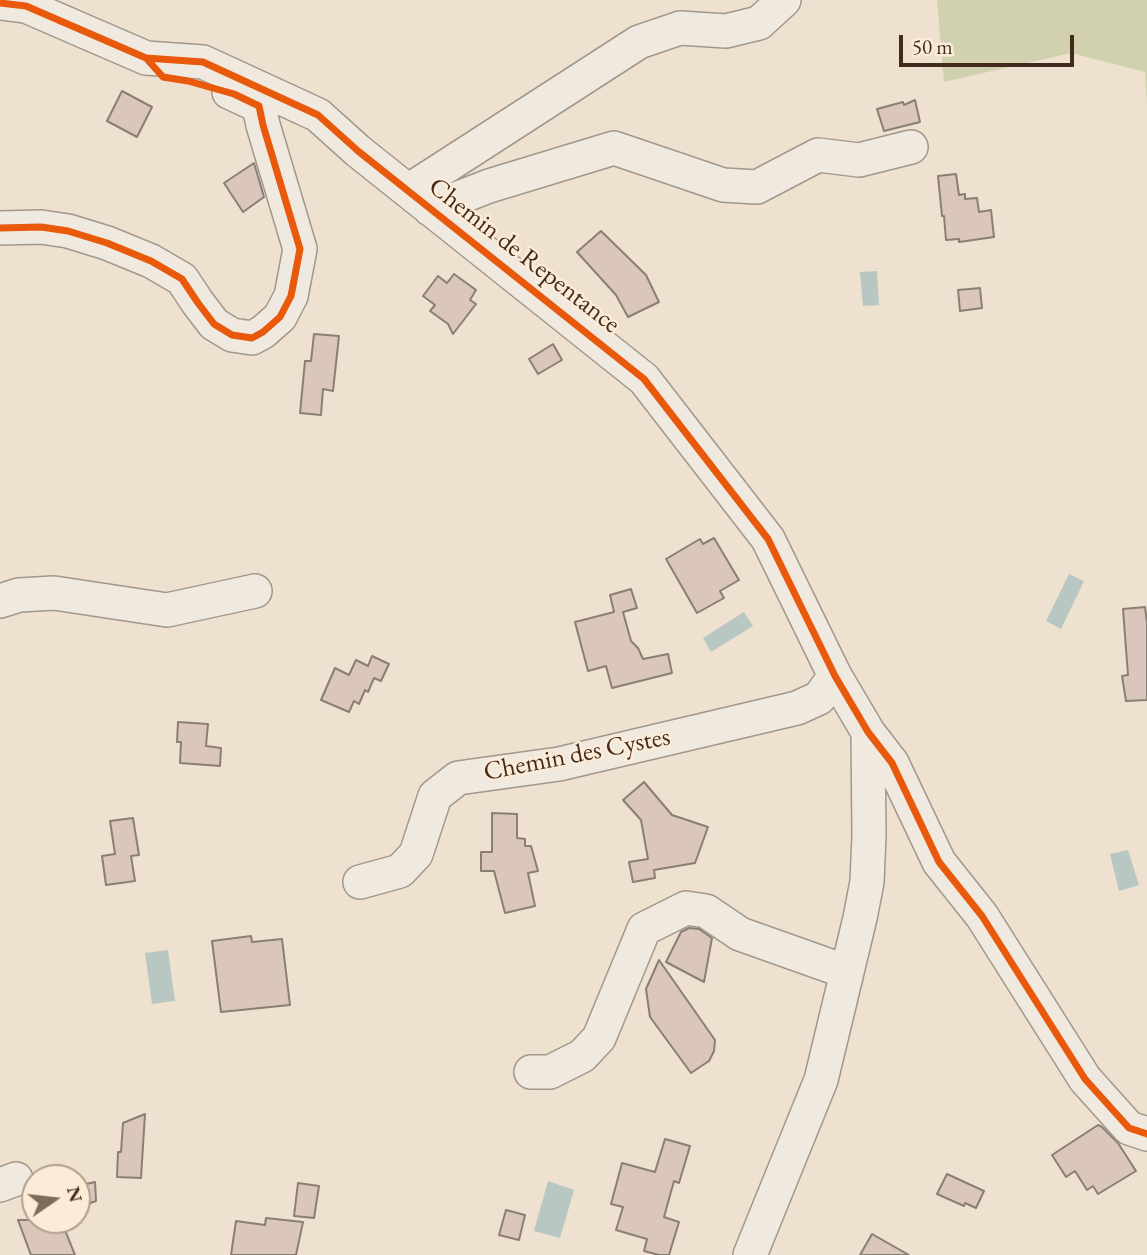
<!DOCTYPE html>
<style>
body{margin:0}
#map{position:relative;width:1147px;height:1255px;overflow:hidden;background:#eee1cf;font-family:"EB Garamond",serif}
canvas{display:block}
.north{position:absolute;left:21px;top:1164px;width:70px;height:70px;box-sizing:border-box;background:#fcecd7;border:2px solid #b29f8d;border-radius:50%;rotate:76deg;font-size:19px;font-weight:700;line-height:28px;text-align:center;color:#422b1e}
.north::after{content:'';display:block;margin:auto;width:24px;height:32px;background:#7e6b5c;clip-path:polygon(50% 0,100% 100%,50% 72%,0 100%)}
.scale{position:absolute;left:899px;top:35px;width:175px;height:32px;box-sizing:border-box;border:4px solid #422b1e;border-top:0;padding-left:9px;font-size:21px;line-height:24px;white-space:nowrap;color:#422b1e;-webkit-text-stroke:5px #fcecd7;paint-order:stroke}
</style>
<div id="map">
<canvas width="1147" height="1255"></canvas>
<div class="north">N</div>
<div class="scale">50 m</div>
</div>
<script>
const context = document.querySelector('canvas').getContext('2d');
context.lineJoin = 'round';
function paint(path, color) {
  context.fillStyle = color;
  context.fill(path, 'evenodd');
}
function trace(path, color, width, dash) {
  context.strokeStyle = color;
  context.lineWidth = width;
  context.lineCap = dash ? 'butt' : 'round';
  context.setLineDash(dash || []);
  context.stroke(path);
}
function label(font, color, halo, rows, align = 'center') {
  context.font = font + ' "EB Garamond",serif';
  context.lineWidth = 5;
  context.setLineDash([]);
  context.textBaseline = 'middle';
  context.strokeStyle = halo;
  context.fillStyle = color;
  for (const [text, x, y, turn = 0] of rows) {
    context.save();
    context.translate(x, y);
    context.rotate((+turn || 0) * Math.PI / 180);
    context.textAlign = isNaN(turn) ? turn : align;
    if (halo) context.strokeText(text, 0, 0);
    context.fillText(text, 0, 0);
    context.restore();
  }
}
const green = new Path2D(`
 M 937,0 L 1147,0 L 1147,105 L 1145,72 L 1071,53 L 944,82 Z`);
const water = new Path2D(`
 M 877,271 L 879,305 L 863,306 L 860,272 Z
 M 1069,574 L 1084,581 L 1061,629 L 1046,621 Z
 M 744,612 L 753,626 L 711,652 L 703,638 Z
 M 1128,850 L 1139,885 L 1119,891 L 1110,854 Z
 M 168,950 L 175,1001 L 152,1004 L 145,953 Z
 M 548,1181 L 574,1190 L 560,1238 L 534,1231 Z`);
const building = new Path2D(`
 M 122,91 L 152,107 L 137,137 L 107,121 Z
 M 915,100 L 920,122 L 884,131 L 877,109 L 903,102 L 904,105 Z
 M 254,163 L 264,197 L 243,212 L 224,183 Z
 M 956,174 L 959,195 L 965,194 L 965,199 L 977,198 L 979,212 L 991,210 L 994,237 L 959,242 L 959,239 L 946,240 L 944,216 L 942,216 L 938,176 Z
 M 601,231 L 646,275 L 659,302 L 628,317 L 616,295 L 577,252 Z
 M 454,274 L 476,290 L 470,300 L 476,304 L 453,334 L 448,324 L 430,311 L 435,305 L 423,296 L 438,276 L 447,283 Z
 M 980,288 L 982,308 L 960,311 L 958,290 Z
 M 314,334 L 339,336 L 333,391 L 323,389 L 321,415 L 300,413 L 305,361 L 311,361 Z
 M 553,344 L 562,360 L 538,374 L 529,359 Z
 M 714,538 L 739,580 L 720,591 L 724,598 L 697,613 L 666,559 L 700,539 L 703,544 Z
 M 631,589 L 637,608 L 623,612 L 631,641 L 638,648 L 643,659 L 668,654 L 672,673 L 612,688 L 606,666 L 588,671 L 575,622 L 614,612 L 610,595 Z
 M 1145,607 L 1147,622 L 1147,700 L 1126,701 L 1122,676 L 1128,675 L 1123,609 Z
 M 372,656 L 389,664 L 381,681 L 374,678 L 368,692 L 365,690 L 359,704 L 354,701 L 349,712 L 321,700 L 335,668 L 349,675 L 356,660 L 368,666 Z
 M 178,722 L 208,724 L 206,746 L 221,748 L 220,766 L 180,763 L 181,742 L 177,742 Z
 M 644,782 L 672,815 L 708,827 L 695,863 L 654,870 L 655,878 L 633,882 L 629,862 L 648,859 L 641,820 L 623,800 Z
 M 492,813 L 517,814 L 517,838 L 525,839 L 525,846 L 531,846 L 538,871 L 528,873 L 535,906 L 505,913 L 494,871 L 481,871 L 481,852 L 492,852 Z
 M 133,818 L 139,855 L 131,856 L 135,881 L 106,885 L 102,856 L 115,854 L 110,821 Z
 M 689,928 L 699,929 L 712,938 L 704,982 L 666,962 L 681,932 Z
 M 251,936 L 252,942 L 282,939 L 290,1005 L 221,1012 L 212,941 Z
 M 659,960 L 715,1040 L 714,1051 L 709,1061 L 691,1073 L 650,1017 L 646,989 Z
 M 145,1114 L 141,1178 L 117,1177 L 118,1152 L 121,1152 L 123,1123 Z
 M 1098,1125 L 1102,1127 L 1118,1143 L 1136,1171 L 1098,1194 L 1093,1186 L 1087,1190 L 1075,1171 L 1066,1177 L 1052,1155 Z
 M 665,1139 L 690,1146 L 679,1183 L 674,1181 L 664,1217 L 679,1222 L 669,1255 L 659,1255 L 644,1251 L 647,1239 L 616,1230 L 623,1207 L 611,1204 L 622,1163 L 655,1172 Z
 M 947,1174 L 984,1191 L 976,1208 L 965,1203 L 964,1206 L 937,1194 Z
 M 95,1182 L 96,1201 L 77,1208 L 77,1186 Z
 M 298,1183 L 319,1186 L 314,1218 L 294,1216 Z
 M 506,1210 L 525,1215 L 519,1240 L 499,1235 Z
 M 266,1218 L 303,1222 L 296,1255 L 231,1255 L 236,1221 L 265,1225 Z
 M 18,1220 L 61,1220 L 75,1255 L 31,1255 Z
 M 872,1234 L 909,1255 L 860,1255 Z`);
const minor = new Path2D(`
 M 0,3 L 26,6 L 146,58 L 203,62 L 318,115 L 358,151 L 644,379 L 768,539 L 835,676 L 868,732 L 892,763 L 939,862 L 982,916 L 1085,1079 L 1129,1128 L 1147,1134
 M 408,191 L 639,42 L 680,28 L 726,31 L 759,23 L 784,0
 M 430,209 L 489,186 L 614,148 L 723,185 L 757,187 L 818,155 L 859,160 L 911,147
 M 0,228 L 41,227 L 68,231 L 107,243 L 151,261 L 182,279 L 198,303 L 214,324 L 232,335 L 252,338 L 263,332 L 280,317 L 291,296 L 300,249 L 263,125 L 259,106 L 229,92
 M 0,601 L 19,595 L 54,593 L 167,610 L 255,591
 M 360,882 L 400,871 L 416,854 L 435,796 L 458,778 L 559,764 L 797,708 L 819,698 L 835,676
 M 531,1072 L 550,1072 L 582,1056 L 599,1038 L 644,929 L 686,908 L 706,911 L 740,934 L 847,972
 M 0,1185 L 16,1179
 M 750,1255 L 821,1080 L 860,918 L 867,882 L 869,836 L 868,732`);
const cycleway = new Path2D(`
 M 0,3 L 26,6 L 146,58 L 203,62 L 318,115 L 358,151 L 644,379 L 768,539 L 835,676 L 868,732 L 892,763 L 939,862 L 982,916 L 1085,1079 L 1129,1128 L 1147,1134
 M 0,228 L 41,227 L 68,231 L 107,243 L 151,261 L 182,279 L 198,303 L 214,324 L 232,335 L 252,338 L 263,332 L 280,317 L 291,296 L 300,249 L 263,125 L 259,106 L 234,94 L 188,81 L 163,77 L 146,58`);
const streetNames = [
 ["Chemin de Repentance",524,256,38],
 ["Chemin des Cystes",577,755,-11]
];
paint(green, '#d1d1b0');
paint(water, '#b9c7c2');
paint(building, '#dac6ba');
trace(building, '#897f74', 2);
trace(minor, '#a2978b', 36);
trace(minor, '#f0e9e0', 33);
trace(cycleway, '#e8590c', 7);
label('26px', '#422b1e', '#fcecd7', streetNames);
</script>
